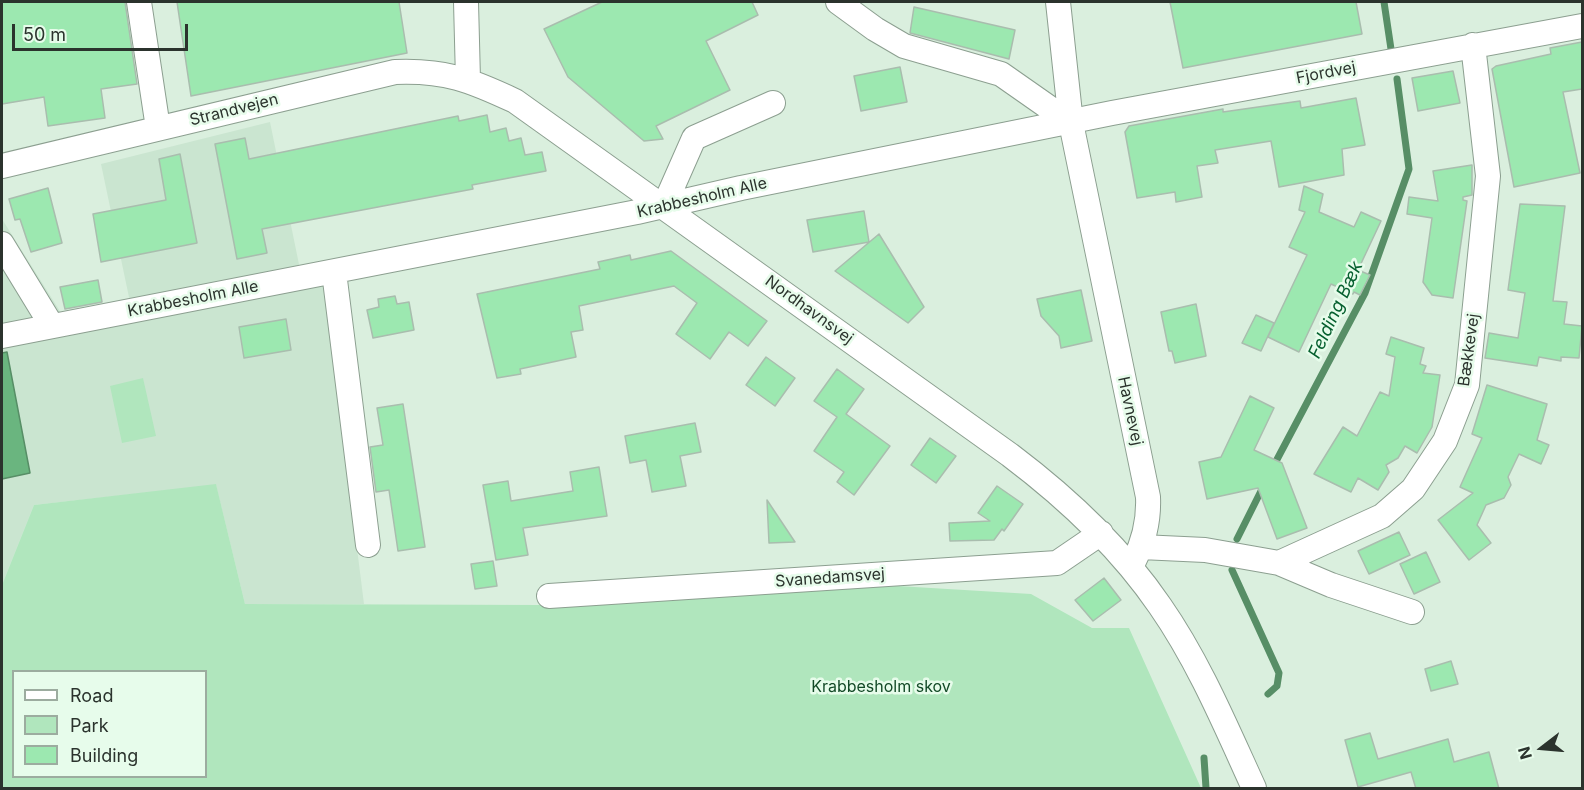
<!DOCTYPE html>
<meta charset="utf-8">
<style>
body{margin:0}
#map{position:relative;width:1584px;height:790px;overflow:hidden;background:#daefde;font-family:Inter,sans-serif}
canvas{display:block}
.frame{position:absolute;inset:0;border:3px solid #2b332d;pointer-events:none}
.legend{position:absolute;left:12px;top:670px;width:195px;height:108px;box-sizing:border-box;background:#e7fceb;border:2px solid #9cac9f;margin:0;padding:8px 10px;list-style:none;font-size:18px;color:#2b332d}
.legend li{display:flex;align-items:center;gap:12px;height:30px}
.legend b{width:30px;border:2px solid #9cac9f}
.north{position:absolute;left:1512px;top:718px;width:60px;height:60px;-webkit-text-stroke:4px #e7fceb;paint-order:stroke;rotate:254deg;font-size:16px;font-weight:700;line-height:24px;text-align:center;color:#2b332d}
.north::after{content:'';display:block;margin:auto;width:21px;height:27px;background:#2b332d;clip-path:polygon(50% 0,100% 100%,50% 72%,0 100%)}
.scale{position:absolute;left:12px;top:24px;width:176px;height:27px;box-sizing:border-box;border:3px solid #2b332d;border-top:0;padding-left:8px;font-size:18px;line-height:21px;white-space:nowrap;color:#2b332d;-webkit-text-stroke:4px #e7fceb;paint-order:stroke}
</style>
<div id="map">
<canvas width="1584" height="790"></canvas>
<div class="frame"></div>
<ul class="legend">
<li><b style="height:8px;background:#fff"></b>Road</li>
<li><b style="height:16px;background:#b0e6bd"></b>Park</li>
<li><b style="height:16px;background:#9ce8b0"></b>Building</li>
</ul>
<div class="north">N</div>
<div class="scale">50 m</div>
</div>
<script>
const context = document.querySelector('canvas').getContext('2d');
context.lineJoin = 'round';
function paint(path, color) {
  context.fillStyle = color;
  context.fill(path, 'evenodd');
}
function trace(path, color, width, dash) {
  context.strokeStyle = color;
  context.lineWidth = width;
  context.lineCap = dash ? 'butt' : 'round';
  context.setLineDash(dash || []);
  context.stroke(path);
}
function label(font, color, halo, rows, align = 'center') {
  context.font = font + ' Inter,sans-serif';
  context.lineWidth = 5;
  context.setLineDash([]);
  context.textBaseline = 'middle';
  context.strokeStyle = halo;
  context.fillStyle = color;
  for (const [text, x, y, turn = 0] of rows) {
    context.save();
    context.translate(x, y);
    context.rotate((+turn || 0) * Math.PI / 180);
    context.textAlign = isNaN(turn) ? turn : align;
    if (halo) context.strokeText(text, 0, 0);
    context.fillText(text, 0, 0);
    context.restore();
  }
}
const built = new Path2D(`
 M 270,122 L 304,289 L 324,286 L 364,604 L 245,604 L 216,485 L 34,505 L 2,585 L 2,219 L 63,316 L 130,302 L 101,164 Z`);
const green = new Path2D(`
 M 143,378 L 156,436 L 122,443 L 110,386 Z
 M 216,484 L 245,604 L 541,605 L 881,585 L 1031,594 L 1092,628 L 1129,628 L 1201,788 L 2,788 L 2,585 L 34,505 ZM 14,672 L 206,672 L 206,776 L 14,776 Z`);
const water = new Path2D(`
 M 7,352 L 30,473 L 2,479 L 2,353 Z`);
const stream = new Path2D(`
 M 1384,2 L 1391,49
 M 1273,467 L 1365,293 L 1409,169 L 1397,79
 M 1237,539 L 1264,485
 M 1232,570 L 1279,673 L 1277,686 L 1268,694
 M 1204,758 L 1206,788`);
const building = new Path2D(`
 M 2,2 L 125,2 L 137,84 L 101,89 L 105,118 L 48,126 L 44,97 L 2,104 Z
 M 177,2 L 399,2 L 407,53 L 191,96 Z
 M 602,2 L 752,2 L 758,15 L 706,41 L 730,90 L 656,126 L 663,139 L 644,141 L 568,77 L 544,29 Z
 M 1170,2 L 1356,2 L 1362,34 L 1183,68 Z
 M 914,7 L 1015,30 L 1009,59 L 910,33 Z
 M 1582,42 L 1582,89 L 1563,92 L 1580,173 L 1514,187 L 1492,69 L 1496,66 L 1551,54 L 1550,48 Z
 M 900,67 L 907,102 L 861,111 L 854,76 Z
 M 1453,71 L 1460,103 L 1418,111 L 1412,78 Z
 M 1356,98 L 1365,145 L 1342,149 L 1344,175 L 1279,187 L 1271,141 L 1215,150 L 1218,163 L 1197,166 L 1202,197 L 1176,202 L 1175,192 L 1137,198 L 1125,132 L 1129,126 L 1223,109 L 1223,112 L 1300,101 L 1301,108 Z
 M 487,115 L 490,132 L 506,128 L 509,141 L 521,138 L 525,155 L 542,152 L 546,171 L 472,185 L 473,189 L 262,229 L 267,253 L 237,259 L 215,144 L 245,138 L 249,159 L 458,116 L 459,121 Z
 M 180,154 L 197,243 L 101,262 L 93,214 L 166,200 L 159,159 Z
 M 1472,165 L 1472,195 L 1463,197 L 1463,200 L 1467,201 L 1453,298 L 1432,295 L 1423,282 L 1432,218 L 1407,214 L 1409,197 L 1438,201 L 1433,171 Z
 M 1304,186 L 1323,194 L 1319,212 L 1354,227 L 1361,212 L 1381,221 L 1358,270 L 1370,275 L 1360,295 L 1354,292 L 1353,294 L 1331,284 L 1299,352 L 1268,337 L 1307,255 L 1289,247 L 1305,212 L 1299,210 Z
 M 48,188 L 62,243 L 31,252 L 20,219 L 15,220 L 9,199 Z
 M 1520,204 L 1565,206 L 1553,301 L 1567,302 L 1564,324 L 1582,326 L 1579,358 L 1561,357 L 1561,361 L 1539,357 L 1537,366 L 1485,358 L 1489,333 L 1518,338 L 1525,293 L 1508,290 Z
 M 864,211 L 869,242 L 813,252 L 807,220 Z
 M 879,234 L 924,307 L 908,323 L 835,271 Z
 M 671,251 L 767,321 L 748,346 L 729,332 L 710,359 L 676,334 L 697,303 L 674,286 L 579,306 L 583,330 L 571,332 L 576,357 L 520,369 L 521,374 L 497,378 L 477,294 L 600,269 L 598,262 L 630,255 L 631,260 Z
 M 98,280 L 102,302 L 65,309 L 60,287 Z
 M 1081,290 L 1092,341 L 1061,348 L 1059,336 L 1041,316 L 1037,299 Z
 M 395,296 L 397,304 L 409,302 L 414,330 L 373,338 L 367,310 L 379,307 L 378,299 Z
 M 1196,304 L 1206,356 L 1175,363 L 1172,351 L 1169,351 L 1161,312 Z
 M 1256,315 L 1274,323 L 1261,351 L 1242,343 Z
 M 286,319 L 291,350 L 244,358 L 239,327 Z
 M 1391,337 L 1424,348 L 1420,364 L 1426,366 L 1423,373 L 1440,375 L 1432,427 L 1417,453 L 1405,446 L 1398,458 L 1386,465 L 1389,472 L 1378,490 L 1358,478 L 1351,492 L 1314,474 L 1343,427 L 1357,436 L 1380,392 L 1389,396 L 1395,357 L 1386,354 Z
 M 766,357 L 795,378 L 775,406 L 746,385 Z
 M 837,369 L 864,389 L 846,414 L 890,446 L 854,495 L 837,482 L 844,472 L 814,451 L 837,417 L 814,401 Z
 M 1487,385 L 1547,404 L 1537,440 L 1549,445 L 1541,464 L 1519,454 L 1508,477 L 1511,485 L 1504,498 L 1486,505 L 1477,525 L 1491,543 L 1469,560 L 1438,520 L 1473,493 L 1460,487 L 1482,438 L 1472,434 Z
 M 1250,396 L 1274,408 L 1254,450 L 1282,463 L 1307,528 L 1277,539 L 1258,488 L 1207,499 L 1199,462 L 1221,457 Z
 M 403,404 L 425,547 L 398,551 L 389,490 L 376,492 L 370,447 L 383,445 L 377,408 Z
 M 695,423 L 701,452 L 680,456 L 686,486 L 652,492 L 646,460 L 630,463 L 625,436 Z
 M 930,438 L 956,456 L 936,483 L 911,465 Z
 M 599,467 L 607,516 L 523,528 L 528,555 L 496,560 L 483,485 L 508,481 L 511,501 L 573,491 L 570,472 Z
 M 997,486 L 1023,504 L 1004,531 L 1002,529 L 994,540 L 950,541 L 949,523 L 990,521 L 978,513 Z
 M 767,500 L 795,542 L 769,543 Z
 M 1399,532 L 1410,555 L 1369,574 L 1358,551 Z
 M 1426,552 L 1440,582 L 1414,594 L 1400,564 Z
 M 493,561 L 497,586 L 475,589 L 471,564 Z
 M 1104,578 L 1121,600 L 1093,621 L 1075,600 Z
 M 1451,661 L 1458,684 L 1431,691 L 1425,669 Z
 M 1370,733 L 1378,759 L 1448,739 L 1454,762 L 1489,752 L 1499,789 L 1416,789 L 1411,772 L 1358,787 L 1345,740 Z`);
const minor = new Path2D(`
 M 139,2 L 158,128
 M 466,2 L 468,80
 M 838,2 L 875,29 L 904,46 L 1001,74 L 1071,123
 M 1058,2 L 1071,123 L 1148,497 C 1149,519 1144,541 1134,561
 M 2,166 L 395,72 C 446,70 470,80 515,101 L 1010,455 C 1067,498 1119,546 1160,606 C 1199,662 1226,727 1254,788
 M 664,206 L 694,138 L 773,103
 M 2,244 L 52,326
 M 334,272 L 368,545
 M 2,336 L 637,212 L 741,188 L 1112,113 L 1582,26
 M 1141,547 L 1205,550 L 1279,563 L 1382,516 L 1413,489 L 1445,441 L 1467,385 L 1488,176 L 1473,45
 M 1279,563 L 1331,585 L 1412,612
 M 549,596 L 1057,563 L 1101,533`);
const streetNames = [
 ["Fjordvej",1326,73,-11],
 ["Strandvejen",234,110,-14],
 ["Krabbesholm Alle",702,198,-13],
 ["Krabbesholm Alle",193,299,-11],
 ["Nordhavnsvej",809,310,36],
 ["Bækkevej",1469,350,-82],
 ["Havnevej",1130,411,78],
 ["Svanedamsvej",830,578,-4]
];
const parkNames = [
 ["Krabbesholm skov",881,687]
];
const waterNames = [
 ["Felding Bæk",1336,310,-65]
];
paint(built, '#cae5d0');
paint(green, '#b0e6bd');
paint(water, '#6ab57f');
trace(water, '#578e66', 1.5);
trace(stream, '#578e66', 7);
paint(building, '#9ce8b0');
trace(building, '#a9bdae', 1.5);
trace(minor, '#8c9f90', 26);
trace(minor, '#fff', 24);
label('16px', '#2b332d', '#e7fceb', streetNames);
label('16px', '#134a27', '#e7fceb', parkNames);
label('italic 18px', '#06602f', '#e7fceb', waterNames);
</script>
